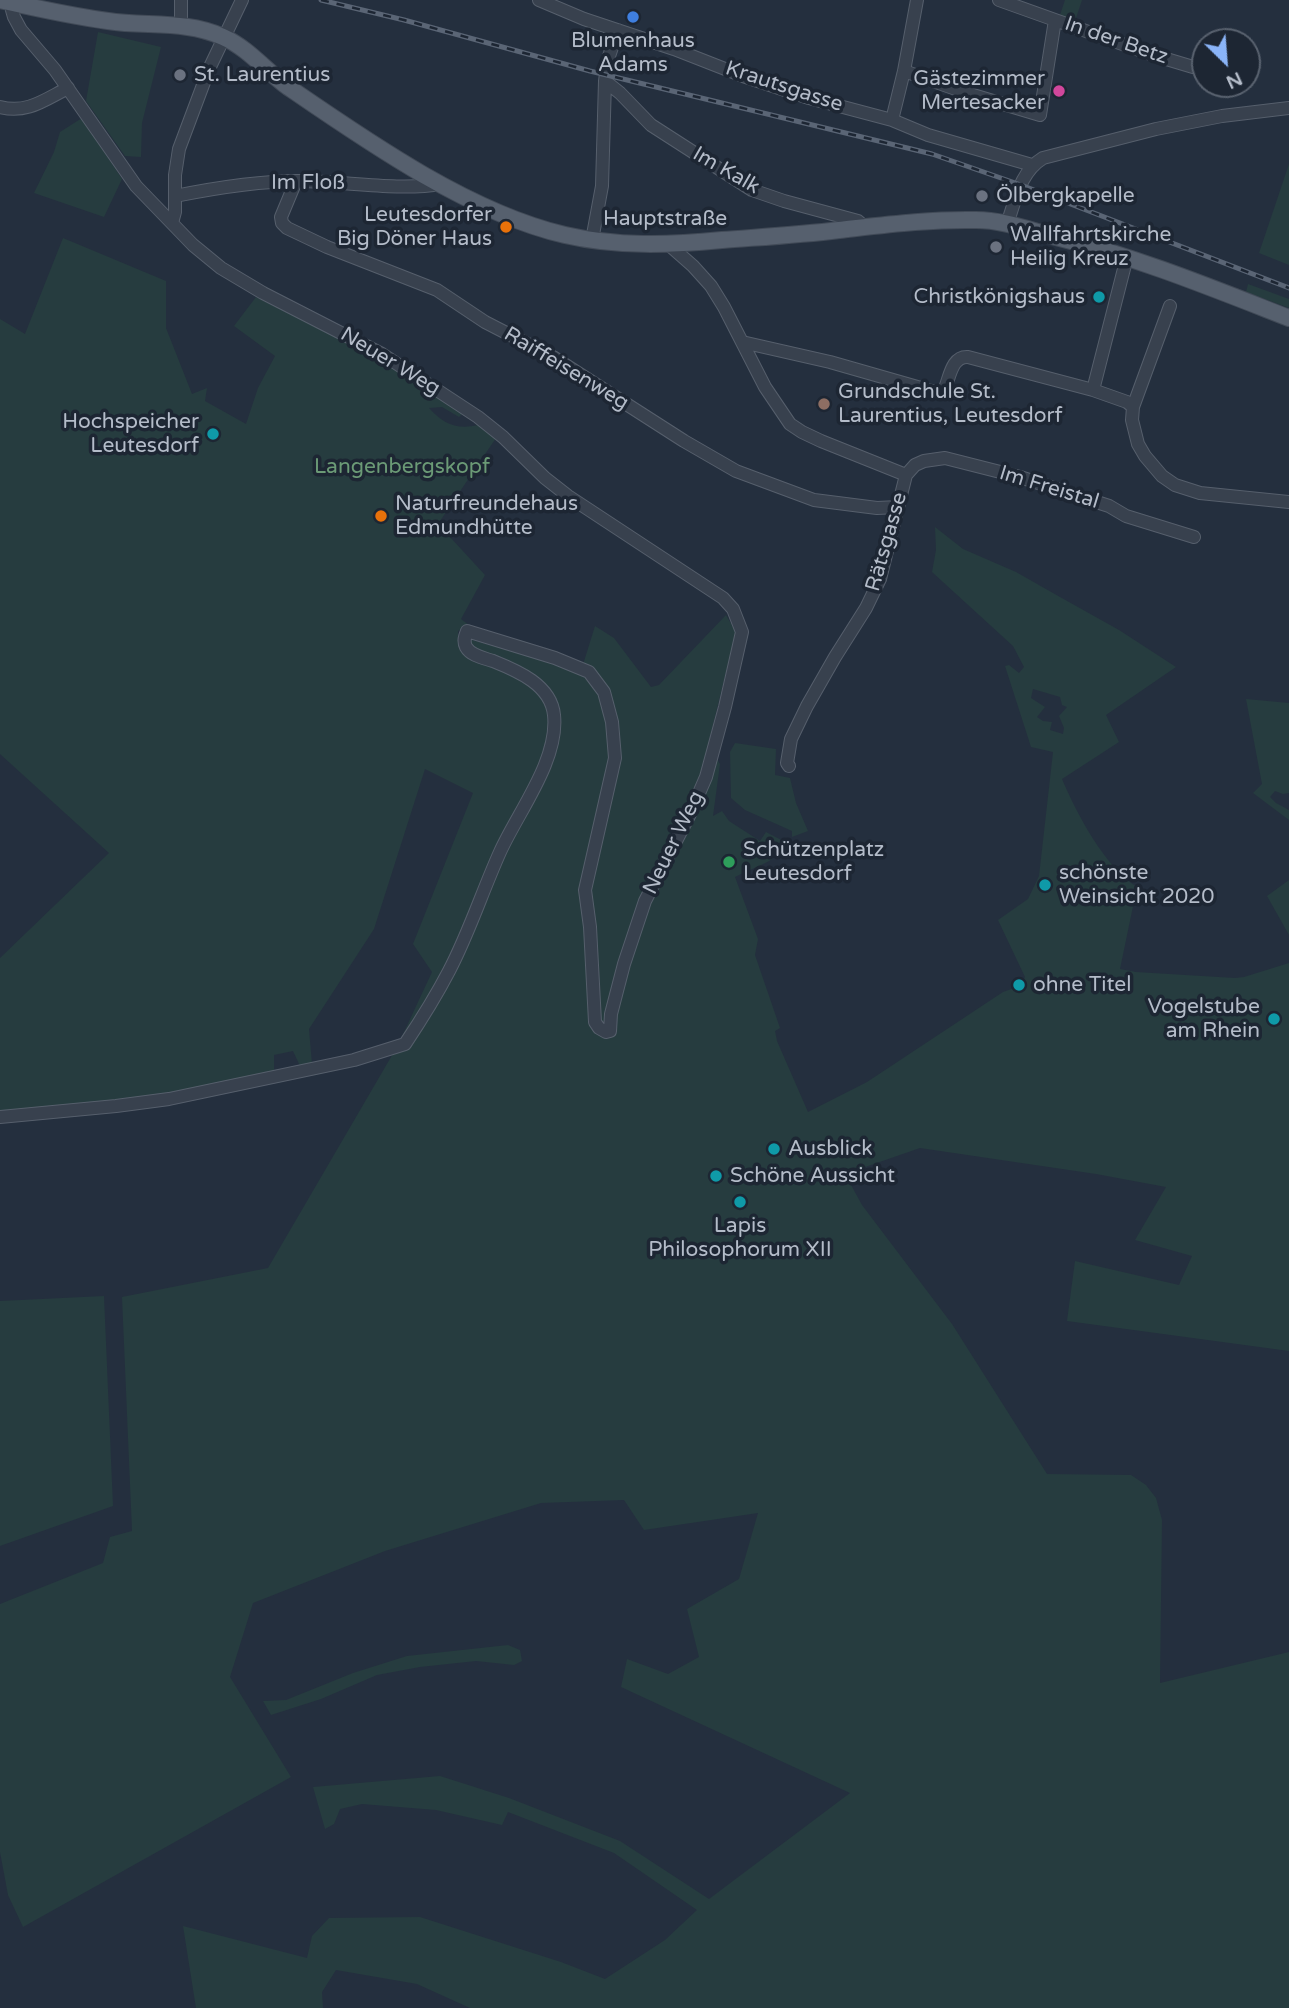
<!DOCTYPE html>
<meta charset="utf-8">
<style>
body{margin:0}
#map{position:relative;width:1289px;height:2008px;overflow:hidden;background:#242f3e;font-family:"Varela Round",sans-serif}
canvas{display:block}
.north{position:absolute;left:1191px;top:28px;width:70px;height:70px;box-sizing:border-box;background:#1d2633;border:2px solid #59626f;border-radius:50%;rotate:155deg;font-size:19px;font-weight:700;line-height:28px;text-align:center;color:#b4bcc9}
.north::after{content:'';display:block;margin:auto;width:24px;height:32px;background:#8ab4f8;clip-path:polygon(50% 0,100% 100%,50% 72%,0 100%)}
</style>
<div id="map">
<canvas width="1289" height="2008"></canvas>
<div class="north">N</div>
</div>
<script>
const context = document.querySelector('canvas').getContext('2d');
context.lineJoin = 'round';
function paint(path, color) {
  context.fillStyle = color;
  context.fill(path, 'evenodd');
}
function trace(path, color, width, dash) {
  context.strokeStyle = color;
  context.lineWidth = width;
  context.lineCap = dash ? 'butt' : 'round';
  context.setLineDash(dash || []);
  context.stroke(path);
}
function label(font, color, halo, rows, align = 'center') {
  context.font = font + ' "Varela Round",sans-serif';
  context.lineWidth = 7;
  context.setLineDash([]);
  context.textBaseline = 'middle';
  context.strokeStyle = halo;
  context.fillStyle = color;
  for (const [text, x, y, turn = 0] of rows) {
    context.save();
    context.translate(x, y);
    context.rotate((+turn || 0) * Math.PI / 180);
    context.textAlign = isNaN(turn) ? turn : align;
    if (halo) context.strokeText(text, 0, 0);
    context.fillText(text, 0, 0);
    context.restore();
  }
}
const green = new Path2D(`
 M 1065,0 L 1082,0 L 1074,24 L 1059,18 Z
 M 98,32 L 161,47 L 142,123 L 141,157 L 125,156 L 86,101 Z
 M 82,118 L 122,179 L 104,217 L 34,193 L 54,152 L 60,132 Z
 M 1289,164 L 1289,265 L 1259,253 Z
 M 63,238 L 166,281 L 166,328 L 192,394 L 207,388 L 205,401 L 246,424 L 258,388 L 275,356 L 234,326 L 256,297 L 391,365 L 463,413 L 459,417 L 442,407 L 429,408 C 443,424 457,430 478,425 L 496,438 L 438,524 L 485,575 L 461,619 L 469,625 L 458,631 L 458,636 L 581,671 L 595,626 L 614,638 L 651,687 L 659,685 L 726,615 L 736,632 L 708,745 L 720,764 L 713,816 L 722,811 L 729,821 L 760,841 L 766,832 L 789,844 C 776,862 754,867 735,877 L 758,939 L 755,955 L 780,1028 L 775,1031 L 777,1041 L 808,1112 L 867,1082 L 1003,992 L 1020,986 L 1025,977 L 998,920 L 1028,899 L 1039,876 L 1053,752 L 1031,747 L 1005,666 L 1009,665 L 1019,673 L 1024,667 L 1013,646 L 932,572 L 936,550 L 935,527 L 963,549 L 1016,572 L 1060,597 L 1119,630 L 1176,667 L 1106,715 L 1119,742 L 1062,779 C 1077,814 1104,866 1137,887 L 1120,969 L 1136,972 L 1235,978 L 1244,977 L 1289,963 L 1289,1351 L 1067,1321 L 1075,1261 L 1179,1285 L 1192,1256 L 1135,1240 L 1166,1187 L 1096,1174 L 920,1148 L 845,1174 L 862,1205 L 952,1324 L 1047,1474 L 1131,1475 L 1146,1485 L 1156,1498 L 1162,1520 L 1160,1683 L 1289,1652 L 1289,2008 L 470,2008 L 417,1984 L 336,1970 L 322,1992 L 323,2008 L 196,2008 L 183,1926 L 307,1958 L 312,1936 L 329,1918 L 420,1917 L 561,1962 L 605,1979 L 665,1940 L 697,1910 L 614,1853 L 508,1812 L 502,1825 L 436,1810 L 362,1804 L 340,1809 L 334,1824 L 325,1829 L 313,1787 L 440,1776 L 509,1798 L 620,1841 L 709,1899 L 850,1793 L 621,1687 L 627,1659 L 668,1674 L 699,1657 L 687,1609 L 739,1579 L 758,1513 L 644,1530 L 624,1500 L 541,1503 L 385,1551 L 253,1603 L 230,1677 L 291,1777 L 23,1927 L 8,1895 L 0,1852 L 0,1604 L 103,1563 L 110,1537 L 132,1531 L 122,1297 L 268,1268 L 398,1045 L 432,972 L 413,944 L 473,793 L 425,769 L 374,929 L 309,1029 L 312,1064 L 160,1096 L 0,1112 L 0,958 L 109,853 L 0,754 L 0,319 L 25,334 ZM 1033,689 L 1060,697 L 1062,705 L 1067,707 L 1059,716 L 1064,728 L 1063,734 L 1050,730 L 1052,722 L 1043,721 L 1037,717 L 1045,707 L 1031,698 ZM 293,1051 L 300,1066 L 274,1071 L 274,1055 Z
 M 1248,284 L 1289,299 L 1289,308 L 1246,292 Z
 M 1246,699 L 1289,703 L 1289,793 L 1283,794 L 1275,791 L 1270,797 L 1276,803 L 1289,810 L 1289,820 L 1253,793 L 1262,784 Z
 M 735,743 L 776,749 L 775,775 L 790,778 L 796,803 L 808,831 L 792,837 L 792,831 L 745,810 L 731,798 L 730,752 Z
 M 1289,880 L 1289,935 L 1267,896 Z
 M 104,1296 L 113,1506 L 0,1546 L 0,1301 Z
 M 508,1645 L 520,1650 L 522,1661 L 514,1665 L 476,1661 L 420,1667 L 377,1675 L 321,1699 L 271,1715 L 263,1701 L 286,1700 L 353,1673 L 407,1656 Z`);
const minor = new Path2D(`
 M 539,0 L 584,19 L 674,49 L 743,76 L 809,98 L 892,120 L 928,135 L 1032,165
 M 999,0 L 1153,55 L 1193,67
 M 181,26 L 181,0
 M 904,71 L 973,95 L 1040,115 L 1055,20
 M 605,81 L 620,93 L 651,125 L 752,190 L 784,201 L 858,221 L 865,227
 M 0,107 C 27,114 44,100 68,88
 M 892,120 L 904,71 L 917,0
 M 296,181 L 281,217 L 282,223 L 287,228 L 327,247 L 437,290 L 485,322 L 553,357 L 684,441 L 736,471 L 814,500 L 877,508 L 898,507
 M 175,196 C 215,188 257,181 298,181 C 345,181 395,191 442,184
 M 172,223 L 175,212 L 175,175 L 179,149 L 209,69 L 242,0
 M 1007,224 C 1016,199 1020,172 1043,158 L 1156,129 L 1222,116 L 1289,108
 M 592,240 L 602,186 L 605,81 L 608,59 L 618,30
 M 668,244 L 693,266 L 711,286 L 724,307 L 765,387 L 790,424 L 802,432 L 821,441 L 906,475
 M 1170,306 L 1133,407 L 1132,420 L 1138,444 L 1145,456 L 1162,476 L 1175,485 L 1200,493 L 1289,502
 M 742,342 L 830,362 L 935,392 L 942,391 L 945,388 C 950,376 952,356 968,357 L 1093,390 L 1127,402 L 1133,407
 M 1093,390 L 1127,257
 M 906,475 L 915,465 L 924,461 L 945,458 L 1020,477 L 1109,506 L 1126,516 L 1194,537
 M 789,766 L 787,763 L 791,739 L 807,706 L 835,657 L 866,608 L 880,579 L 906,475
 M 0,1117 L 116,1106 L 169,1099 L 354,1060 L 405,1044 C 421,1020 436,996 449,971 C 469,933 482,892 500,852 C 518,812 559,760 554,715 C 551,685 518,671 493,661 C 484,658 471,656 466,647 C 463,641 465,636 467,631 L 555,658 L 589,672 L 604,692 L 612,722 L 615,758 L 585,890 L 590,927 L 595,1022 L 599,1028 L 606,1032 L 610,1031 L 611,1014 L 624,964 L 645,901 L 690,814 L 706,777 L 725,707 L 742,632 L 733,609 L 723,598 L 568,496 L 545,478 L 503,437 L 478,417 L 382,354 L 263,293 L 221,268 L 193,245 L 136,186 L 55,70 L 21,30 L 14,17 L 12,10 L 13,3`);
const major = new Path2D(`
 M 0,0 C 35,8 72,16 108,21 C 146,27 186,20 223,37 C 248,48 266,71 288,87 C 368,142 470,213 565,235 C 617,247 670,245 722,240 C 761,237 800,235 839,230 C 884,225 930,219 976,220 C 1003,220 1029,230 1056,237 C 1136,257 1212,288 1289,318`);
const rail = new Path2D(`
 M 321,0 L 404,20 L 590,71 L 932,154 L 1021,185 L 1289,288`);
const markers = [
 [633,17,7,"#3f7fe0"],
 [180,75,7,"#6b7280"],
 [1059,91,7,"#d1479c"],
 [982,196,7,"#6b7280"],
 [506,227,7,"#e8710a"],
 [996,247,7,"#6b7280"],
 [1099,297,7,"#0f9aa8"],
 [824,404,7,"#8d6e63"],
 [213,434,7,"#0f9aa8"],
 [381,516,7,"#e8710a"],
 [729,862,7,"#2e9e5b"],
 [1045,885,7,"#0f9aa8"],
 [1019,985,7,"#0f9aa8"],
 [1274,1019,7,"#0f9aa8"],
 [774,1149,7,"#0f9aa8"],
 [716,1176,7,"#0f9aa8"],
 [740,1202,7,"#0f9aa8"]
];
const poiNames = [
 ["Blumenhaus",633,41,"center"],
 ["Adams",633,65,"center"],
 ["St. Laurentius",194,75],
 ["Gästezimmer",1045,79,"right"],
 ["Mertesacker",1045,103,"right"],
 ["Ölbergkapelle",996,196],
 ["Leutesdorfer",492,215,"right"],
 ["Big Döner Haus",492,239,"right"],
 ["Wallfahrtskirche",1010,235],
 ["Heilig Kreuz",1010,259],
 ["Christkönigshaus",1085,297,"right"],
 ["Grundschule St.",838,392],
 ["Laurentius, Leutesdorf",838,416],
 ["Hochspeicher",199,422,"right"],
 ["Leutesdorf",199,446,"right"],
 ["Naturfreundehaus",395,504],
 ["Edmundhütte",395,528],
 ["Schützenplatz",743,850],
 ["Leutesdorf",743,874],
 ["schönste",1059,873],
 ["Weinsicht 2020",1059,897],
 ["ohne Titel",1033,985],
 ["Vogelstube",1260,1007,"right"],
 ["am Rhein",1260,1031,"right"],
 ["Ausblick",788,1149],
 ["Schöne Aussicht",730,1176],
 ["Lapis",740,1226,"center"],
 ["Philosophorum XII",740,1250,"center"]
];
const streetNames = [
 ["In der Betz",1116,41,19],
 ["Krautsgasse",784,87,18],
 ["Im Kalk",726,171,30],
 ["Im Floß",308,183],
 ["Hauptstraße",665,219],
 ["Neuer Weg",390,362,31],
 ["Raiffeisenweg",566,369,31],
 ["Im Freistal",1049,488,17],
 ["Rätsgasse",887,542,-74],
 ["Neuer Weg",674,843,-64]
];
const parkNames = [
 ["Langenbergskopf",402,467]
];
paint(green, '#263c3f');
trace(minor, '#565f6c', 14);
trace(major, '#414a57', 18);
trace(minor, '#38414e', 12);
trace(major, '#56606e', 16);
trace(rail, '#5a6575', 5);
trace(rail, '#1d2633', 2.5, [8]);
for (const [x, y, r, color] of markers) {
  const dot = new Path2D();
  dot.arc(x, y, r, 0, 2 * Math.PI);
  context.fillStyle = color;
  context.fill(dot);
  trace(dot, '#1d2633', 2.5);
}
label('21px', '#b4bcc9', '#1d2633', poiNames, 'left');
label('21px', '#b4bcc9', '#1d2633', streetNames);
label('21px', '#6b9a76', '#1d2633', parkNames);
</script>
